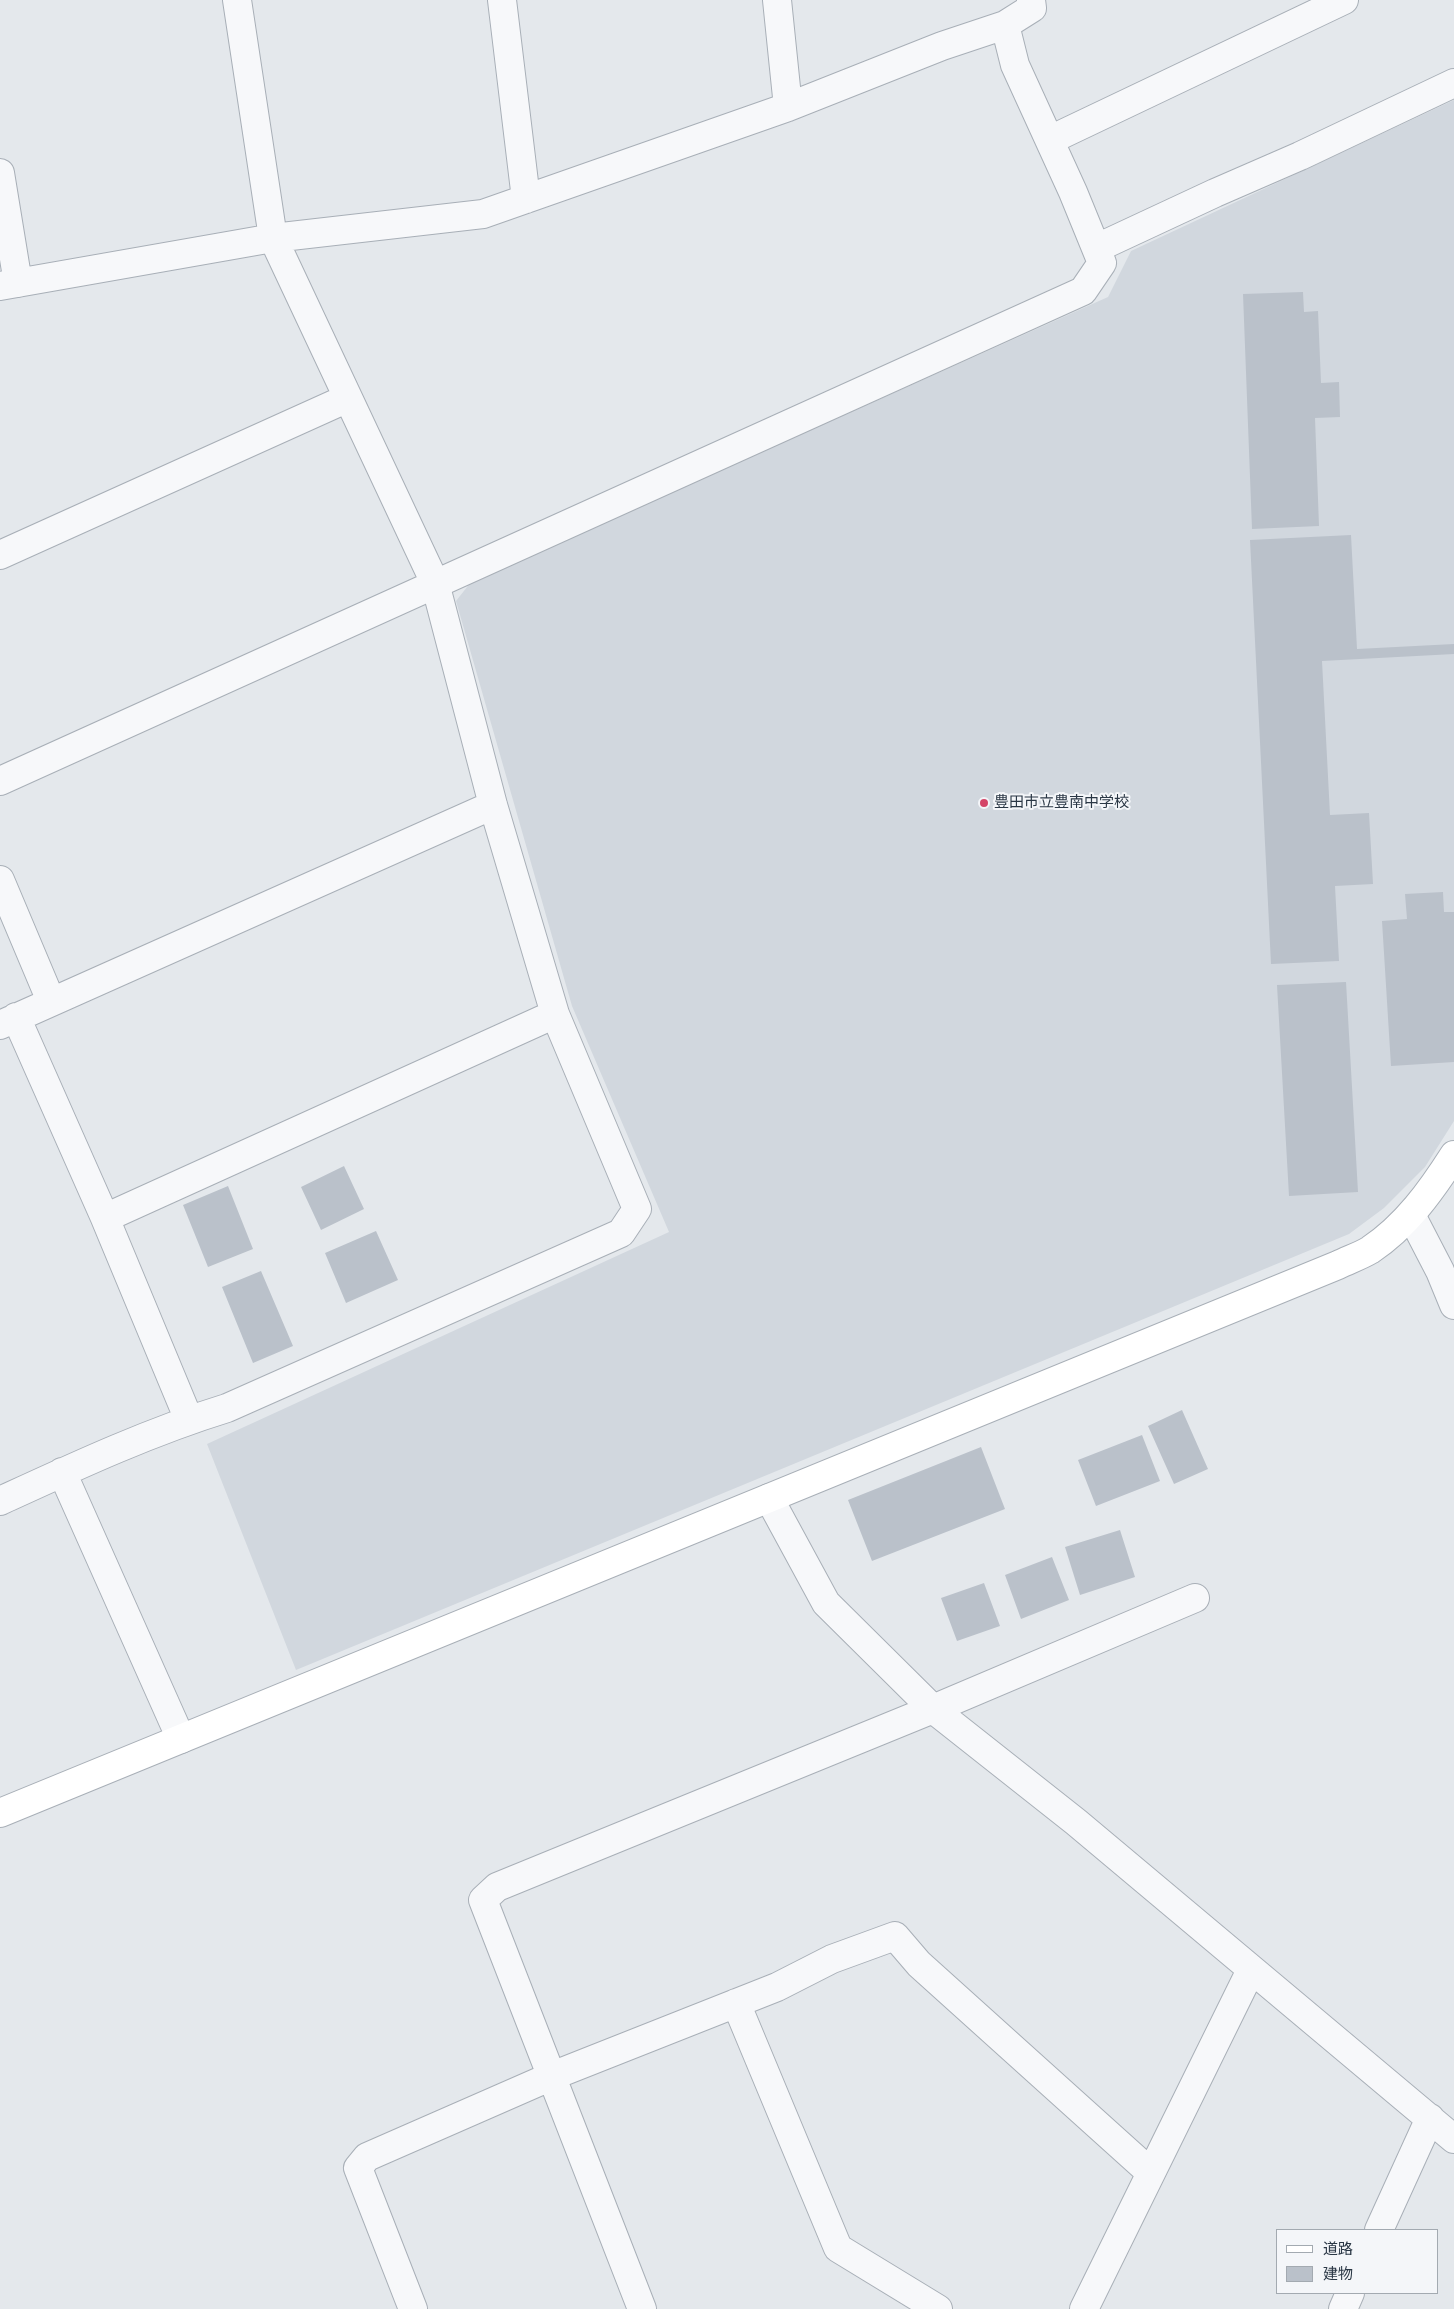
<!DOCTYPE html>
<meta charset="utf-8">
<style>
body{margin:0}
#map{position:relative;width:1454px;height:2309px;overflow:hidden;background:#e4e8ec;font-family:Jost,"Noto Sans JP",sans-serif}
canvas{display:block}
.legend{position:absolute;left:1276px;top:2229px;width:162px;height:65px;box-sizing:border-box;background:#f4f6f9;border:1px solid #a3aab1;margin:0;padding:6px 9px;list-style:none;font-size:15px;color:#2a3745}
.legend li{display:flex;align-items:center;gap:10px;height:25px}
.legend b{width:25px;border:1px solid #a3aab1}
</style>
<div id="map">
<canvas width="1454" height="2309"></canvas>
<ul class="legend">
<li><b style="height:6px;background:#fff"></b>道路</li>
<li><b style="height:14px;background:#bac1ca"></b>建物</li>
</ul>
</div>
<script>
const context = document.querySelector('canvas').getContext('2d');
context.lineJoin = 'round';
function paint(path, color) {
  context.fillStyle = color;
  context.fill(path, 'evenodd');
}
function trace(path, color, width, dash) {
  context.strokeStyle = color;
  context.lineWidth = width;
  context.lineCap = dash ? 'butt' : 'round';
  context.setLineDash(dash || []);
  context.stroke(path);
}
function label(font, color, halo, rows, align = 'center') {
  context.font = font + ' Jost,"Noto Sans JP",sans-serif';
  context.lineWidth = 4;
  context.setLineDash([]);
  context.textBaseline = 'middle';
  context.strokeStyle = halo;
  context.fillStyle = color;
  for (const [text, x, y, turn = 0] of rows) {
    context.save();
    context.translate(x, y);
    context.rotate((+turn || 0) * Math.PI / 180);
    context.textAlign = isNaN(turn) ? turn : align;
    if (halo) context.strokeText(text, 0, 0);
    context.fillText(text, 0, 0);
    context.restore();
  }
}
const built = new Path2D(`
 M 1454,100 L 1454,1121 L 1425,1167 L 1384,1208 L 1349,1234 L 296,1670 L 207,1444 L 669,1232 L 572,1006 L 456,601 L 471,582 L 1108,297 L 1131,251 Z`);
const building = new Path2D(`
 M 1303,292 L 1304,312 L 1318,311 L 1321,383 L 1339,382 L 1340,417 L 1315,418 L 1319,526 L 1252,529 L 1243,294 Z
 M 1351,535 L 1357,649 L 1454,644 L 1454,654 L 1322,661 L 1330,815 L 1369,813 L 1373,884 L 1335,886 L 1339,961 L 1271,964 L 1250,540 Z
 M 1443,892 L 1444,912 L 1454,912 L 1454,1062 L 1391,1066 L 1382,921 L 1407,919 L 1405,894 Z
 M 1346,982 L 1358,1192 L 1289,1196 L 1277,985 Z
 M 344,1166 L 364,1209 L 321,1230 L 301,1187 Z
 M 228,1186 L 253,1249 L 208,1267 L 183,1205 Z
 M 376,1231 L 398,1280 L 346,1303 L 325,1253 Z
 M 261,1271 L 293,1346 L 253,1363 L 222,1287 Z
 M 1182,1410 L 1208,1469 L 1174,1484 L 1148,1426 Z
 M 1142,1435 L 1160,1481 L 1096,1506 L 1078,1460 Z
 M 981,1447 L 1005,1509 L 872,1561 L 848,1500 Z
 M 1120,1530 L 1135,1577 L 1080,1595 L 1065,1547 Z
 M 1052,1557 L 1069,1600 L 1021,1619 L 1005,1575 Z
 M 984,1583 L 1000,1626 L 957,1641 L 941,1598 Z`);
const street = new Path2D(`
 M 502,0 L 526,199
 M 777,0 L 788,107
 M 1050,140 L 1344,0
 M 0,173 L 18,283
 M 1097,248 L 1215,193 L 1300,156 L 1454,83
 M 0,286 L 273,238 L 483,214 L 788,107 L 942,46 L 1005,25 L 1032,8 L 1031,0
 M 0,555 L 348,398
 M 0,781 L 1083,291 L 1102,263 L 1073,192 L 1015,65 L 1005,25
 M 0,880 L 51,1001
 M 16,1017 L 105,1218 L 189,1420
 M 0,1025 L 493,805
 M 1411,1215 L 1440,1271 L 1454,1305
 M 105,1218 L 555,1014
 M 62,1472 L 181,1739
 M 769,1498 L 826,1603 L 933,1709 L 1076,1822 L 1454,2139
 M 0,1501 C 74,1467 149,1432 227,1408 L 621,1233 L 637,1209 L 555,1014 L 493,805 L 435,583 L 273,238 L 237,0
 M 736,2003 L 838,2248 L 938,2309
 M 1379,2230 L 1430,2118
 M 413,2309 L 358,2168 L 367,2157 L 552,2076 L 777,1987 L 832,1959 L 895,1936 L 919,1964 L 1151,2173
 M 642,2309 L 483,1900 L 497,1887 L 933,1709 L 1195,1598
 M 1084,2309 L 1251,1970
 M 1343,2309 L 1350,2293`);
const secondary = new Path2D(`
 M 0,1813 L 1338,1265 C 1348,1260 1360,1256 1370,1250 C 1406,1226 1431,1191 1454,1155`);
const markers = [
 [984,803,5,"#d44568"]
];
const poiNames = [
 ["豊田市立豊南中学校",994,803]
];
paint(built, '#d1d7de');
paint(building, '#bac1ca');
trace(street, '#a8afb7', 30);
trace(secondary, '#a8afb7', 30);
trace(street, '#f7f8fa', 28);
trace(secondary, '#fff', 28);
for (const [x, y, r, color] of markers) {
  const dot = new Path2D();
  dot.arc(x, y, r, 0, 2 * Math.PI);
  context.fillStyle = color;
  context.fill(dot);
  trace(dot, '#f4f6f9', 2);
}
label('15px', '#2a3745', '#f4f6f9', poiNames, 'left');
</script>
